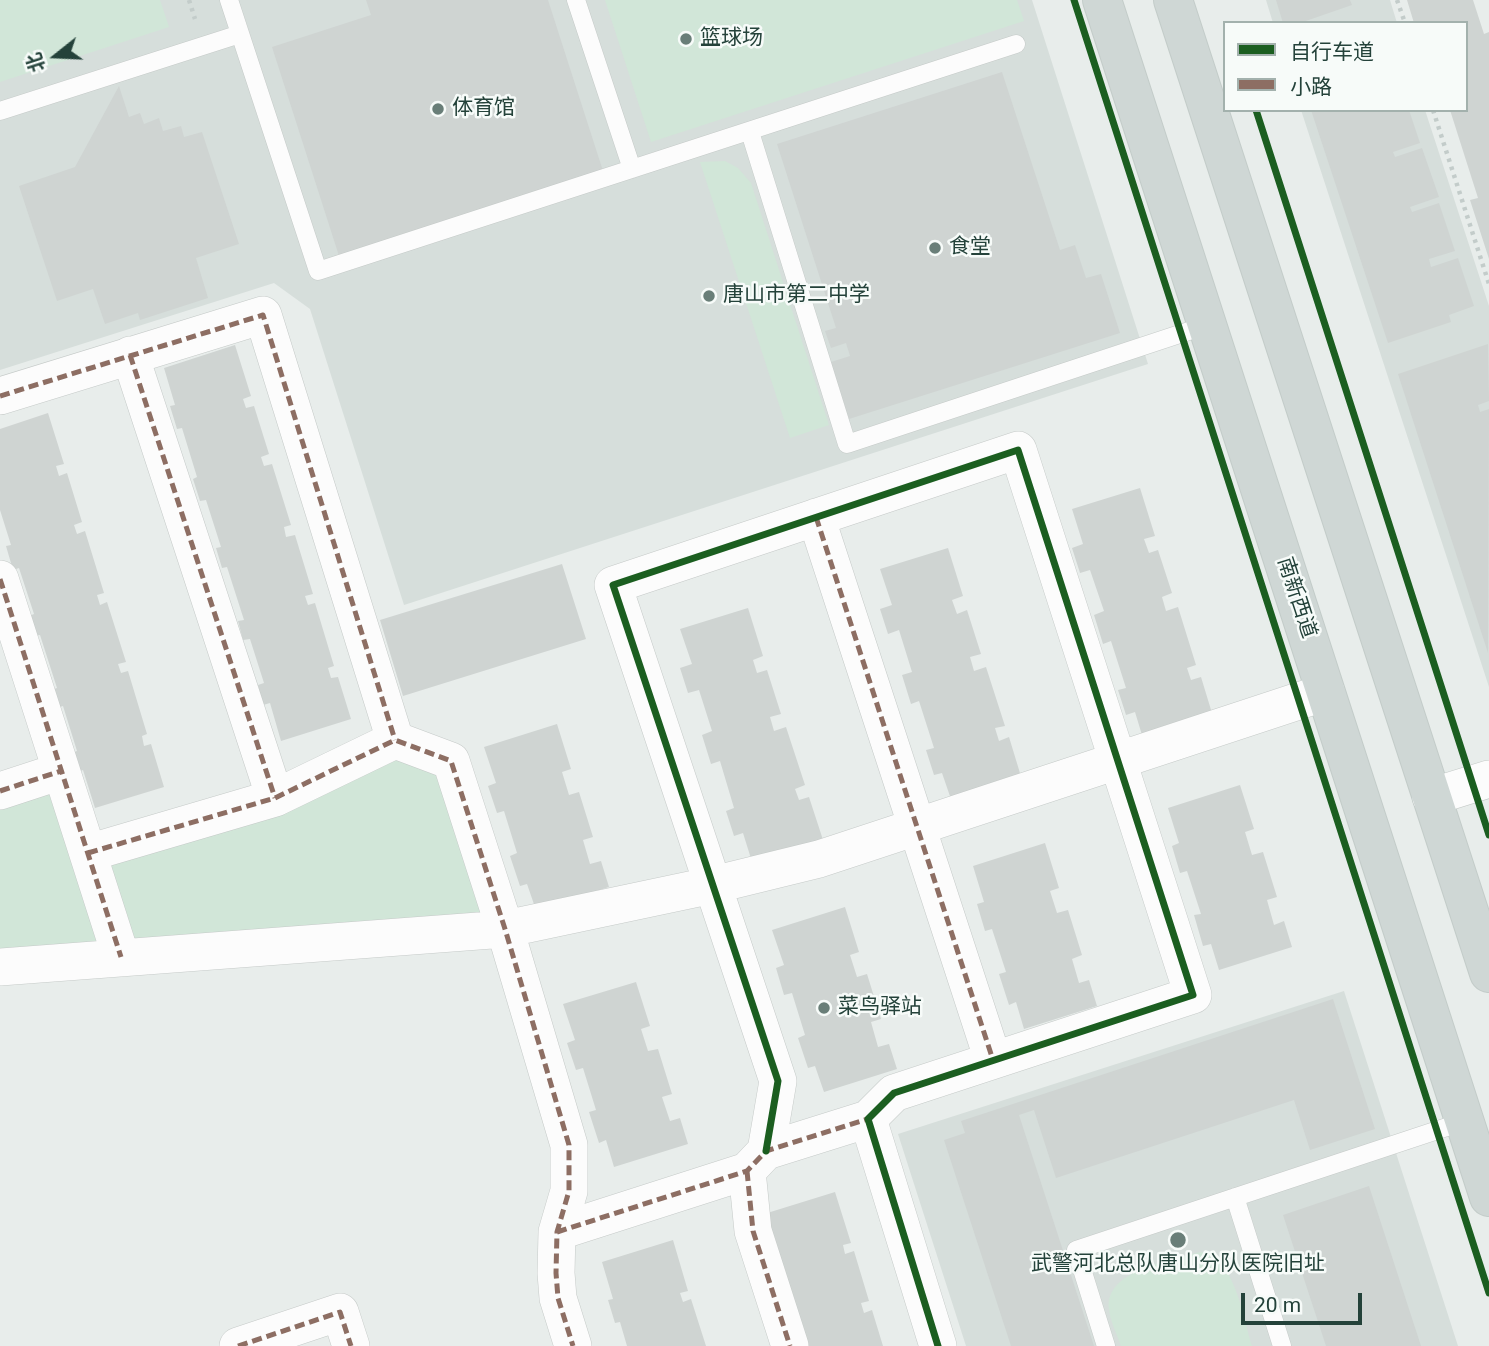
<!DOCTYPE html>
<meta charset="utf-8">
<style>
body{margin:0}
#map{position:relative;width:1489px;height:1346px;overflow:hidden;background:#e8edeb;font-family:Roboto,"Noto Sans SC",sans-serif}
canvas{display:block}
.legend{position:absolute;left:1223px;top:21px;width:245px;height:91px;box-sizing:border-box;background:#f7fbf9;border:2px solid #a3b1ad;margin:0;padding:9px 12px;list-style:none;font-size:21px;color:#24423a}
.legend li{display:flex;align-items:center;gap:14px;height:35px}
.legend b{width:35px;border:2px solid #a3b1ad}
.north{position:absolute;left:21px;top:21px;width:70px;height:70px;-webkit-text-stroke:5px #f7fbf9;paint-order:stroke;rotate:252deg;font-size:19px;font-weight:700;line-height:28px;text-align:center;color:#24423a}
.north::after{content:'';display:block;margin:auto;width:24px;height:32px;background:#24423a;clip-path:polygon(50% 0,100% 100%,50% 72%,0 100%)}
.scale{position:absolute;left:1241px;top:1293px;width:121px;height:32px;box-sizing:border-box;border:4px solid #24423a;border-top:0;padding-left:9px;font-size:21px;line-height:24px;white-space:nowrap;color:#24423a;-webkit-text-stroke:5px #f7fbf9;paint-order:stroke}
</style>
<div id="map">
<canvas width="1489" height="1346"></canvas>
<ul class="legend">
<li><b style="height:9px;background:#1b5e20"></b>自行车道</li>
<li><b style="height:9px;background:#8d6e63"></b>小路</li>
</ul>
<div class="north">北</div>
<div class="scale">20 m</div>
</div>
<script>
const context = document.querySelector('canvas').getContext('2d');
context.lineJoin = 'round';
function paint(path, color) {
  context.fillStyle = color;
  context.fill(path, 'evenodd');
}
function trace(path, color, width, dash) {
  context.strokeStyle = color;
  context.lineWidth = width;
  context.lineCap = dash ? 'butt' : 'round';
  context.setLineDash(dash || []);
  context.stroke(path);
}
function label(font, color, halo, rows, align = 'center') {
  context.font = font + ' Roboto,"Noto Sans SC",sans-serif';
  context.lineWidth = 5;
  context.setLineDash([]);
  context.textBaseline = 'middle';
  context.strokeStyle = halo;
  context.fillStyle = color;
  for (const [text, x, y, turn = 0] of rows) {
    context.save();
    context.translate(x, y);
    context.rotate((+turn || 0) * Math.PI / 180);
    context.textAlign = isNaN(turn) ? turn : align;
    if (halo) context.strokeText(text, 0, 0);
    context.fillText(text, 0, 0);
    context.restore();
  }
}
const built = new Path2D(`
 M 0,0 L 1032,0 L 1148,364 L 404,605 L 310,309 L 274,283 L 0,370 Z
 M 1266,0 L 1390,0 L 1397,23 L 1273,23 Z
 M 1301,110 L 1425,110 L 1489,306 L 1489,687 Z
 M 1344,991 L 1458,1346 L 966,1346 L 898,1134 Z`);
const green = new Path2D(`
 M 0,0 L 160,0 L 169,27 L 0,82 Z
 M 605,0 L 1017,0 L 1024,21 L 651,142 Z
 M 725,161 L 738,168 L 751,183 L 829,425 L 790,438 L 700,162 Z
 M 393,757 L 440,774 L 485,916 L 131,944 L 106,862 Z
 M 57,781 L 108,943 L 0,953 L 0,798 Z
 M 1200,1252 C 1235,1257 1243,1317 1252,1346 L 1121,1346 C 1117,1334 1110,1321 1109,1309 C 1104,1270 1173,1260 1200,1252 Z`);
const building = new Path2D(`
 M 366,0 L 548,0 L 603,171 L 339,256 L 272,47 L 371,15 Z
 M 1276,0 L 1350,0 L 1352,5 L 1300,23 L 1283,23 Z
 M 1407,0 L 1473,0 L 1484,34 L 1489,32 L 1489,259 L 1470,200 L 1478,198 L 1450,110 L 1466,110 L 1466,23 L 1414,23 Z
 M 1002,72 L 1060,250 L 1075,245 L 1086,278 L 1101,274 L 1120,333 L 849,419 L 831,362 L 850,356 L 846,343 L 831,348 L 825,331 L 836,328 L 777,144 Z
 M 119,86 L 129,117 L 140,113 L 144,124 L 159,118 L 163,131 L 181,126 L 184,137 L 202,132 L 239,244 L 196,258 L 208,298 L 140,320 L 138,313 L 105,324 L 93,289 L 57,301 L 19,186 L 75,167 Z
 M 1311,110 L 1409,110 L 1420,143 L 1393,152 L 1395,157 L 1422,148 L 1439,197 L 1410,207 L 1412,212 L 1439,203 L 1455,251 L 1429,259 L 1431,267 L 1458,258 L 1474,306 L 1449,315 L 1451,322 L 1388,343 Z
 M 1488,344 L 1489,401 L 1478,405 L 1480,412 L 1489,409 L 1488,653 L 1398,374 Z
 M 235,345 L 251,396 L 243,399 L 246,408 L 254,406 L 269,454 L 261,457 L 264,466 L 272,464 L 291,525 L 284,527 L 286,537 L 295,535 L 313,594 L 305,596 L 308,605 L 315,603 L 334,666 L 328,668 L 331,678 L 338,677 L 351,719 L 281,741 L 270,703 L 263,705 L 258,685 L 264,683 L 250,639 L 243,640 L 238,621 L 244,620 L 227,567 L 222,568 L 216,548 L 221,547 L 206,500 L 200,501 L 193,479 L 197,477 L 182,428 L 177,429 L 170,406 L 175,405 L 164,368 Z
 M 48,413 L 64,464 L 56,466 L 59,476 L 67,473 L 82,522 L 74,525 L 77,534 L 85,531 L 104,593 L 97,595 L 100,605 L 107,602 L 126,662 L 118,664 L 121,673 L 128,671 L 147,734 L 142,736 L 144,746 L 151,744 L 164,787 L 95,808 L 83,770 L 76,773 L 71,753 L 77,751 L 63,706 L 57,708 L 51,690 L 57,688 L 40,635 L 35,636 L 29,616 L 34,614 L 19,568 L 13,570 L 6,546 L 11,545 L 0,510 L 0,429 Z
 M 1140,488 L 1155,536 L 1144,539 L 1149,553 L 1158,550 L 1172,593 L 1162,597 L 1166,611 L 1178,607 L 1196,665 L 1187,668 L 1191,680 L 1201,677 L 1215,723 L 1145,745 L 1135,712 L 1126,715 L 1118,690 L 1126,688 L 1111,641 L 1103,644 L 1094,615 L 1104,611 L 1090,570 L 1080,573 L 1072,548 L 1083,544 L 1072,509 Z
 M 948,548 L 963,596 L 952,600 L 957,614 L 967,610 L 981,654 L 970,657 L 974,671 L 986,667 L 1005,726 L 995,728 L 999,741 L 1009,737 L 1023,783 L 953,805 L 942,773 L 934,775 L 926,750 L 934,748 L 919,701 L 911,704 L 902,675 L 912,672 L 899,630 L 888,634 L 880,609 L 892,605 L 880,569 Z
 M 562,564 L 586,639 L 403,696 L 380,620 Z
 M 748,608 L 763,656 L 753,660 L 757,673 L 767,670 L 781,714 L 770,717 L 774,731 L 786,727 L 805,785 L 795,789 L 799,800 L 809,797 L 824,843 L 753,865 L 743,833 L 734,836 L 726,811 L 734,808 L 720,761 L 711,764 L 702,735 L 712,731 L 699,690 L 688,693 L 680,668 L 692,664 L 680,629 Z
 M 557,724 L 571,769 L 562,772 L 569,795 L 579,792 L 593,837 L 583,840 L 590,864 L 601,861 L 609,887 L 536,910 L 527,884 L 520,886 L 510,856 L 517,853 L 504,811 L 497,813 L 488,786 L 496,783 L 484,747 Z
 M 1240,785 L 1254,829 L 1245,832 L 1252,855 L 1263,852 L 1277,897 L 1267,900 L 1274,925 L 1284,921 L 1292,947 L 1219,970 L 1211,944 L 1203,946 L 1194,915 L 1201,914 L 1187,871 L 1180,873 L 1172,846 L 1179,843 L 1168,808 Z
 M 1045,843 L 1059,888 L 1050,891 L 1057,913 L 1068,910 L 1082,955 L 1072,959 L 1079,983 L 1089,980 L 1097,1006 L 1024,1029 L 1016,1002 L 1009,1005 L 999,974 L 1006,972 L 992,929 L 985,931 L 977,904 L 984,902 L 973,866 Z
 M 845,907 L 859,952 L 850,955 L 857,977 L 867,974 L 881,1019 L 871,1022 L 878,1047 L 889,1044 L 897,1069 L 824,1092 L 815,1066 L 808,1068 L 798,1038 L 805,1035 L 792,993 L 784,995 L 776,968 L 784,965 L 772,930 Z
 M 636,982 L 650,1026 L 641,1029 L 648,1051 L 658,1049 L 672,1094 L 662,1097 L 670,1121 L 680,1118 L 688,1144 L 614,1167 L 606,1140 L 599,1143 L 589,1112 L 596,1110 L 583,1068 L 576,1070 L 567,1043 L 575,1040 L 563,1004 Z
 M 1333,999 L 1375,1129 L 1310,1150 L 1294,1100 L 1056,1178 L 1034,1110 L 1019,1115 L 1094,1346 L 1011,1346 L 944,1140 L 965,1133 L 961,1121 Z
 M 1369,1186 L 1421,1346 L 1326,1346 L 1283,1215 Z
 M 835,1192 L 851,1243 L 843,1245 L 845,1254 L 854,1251 L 869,1301 L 861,1303 L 864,1313 L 872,1310 L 883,1346 L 799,1346 L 764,1214 Z
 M 673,1240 L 688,1291 L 680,1293 L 683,1302 L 691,1299 L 706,1346 L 627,1346 L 620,1322 L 615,1323 L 608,1300 L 613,1299 L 602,1262 Z`);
const path = new Path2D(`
 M 189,0 L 195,19
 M 1397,0 L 1405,23
 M 1433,110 L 1489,284`);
const lane = new Path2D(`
 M 229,0 L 318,271 L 1016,44
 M 576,0 L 632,169
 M 0,111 L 240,34
 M 750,132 L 847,444 L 1207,325
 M 1235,1197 L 1282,1346
 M 1106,1346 L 1076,1250 L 1465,1121`);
const street = new Path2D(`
 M 130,355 L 275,798
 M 0,396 L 263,315 L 395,740
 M 816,517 L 993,1060
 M 0,579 L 121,957
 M 0,791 L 61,771
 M 1431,797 L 1489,779
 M 88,853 L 275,798 L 395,740 L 451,761 L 505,929 L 569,1145 L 569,1191 L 557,1232 L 556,1273 L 558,1298 L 573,1346
 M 0,967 L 505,929 L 713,885 L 819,859 L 1326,692
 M 766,1151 L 778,1081 L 613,585 L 1018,450 L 1193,995 L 894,1093 L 868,1119 L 938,1346
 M 747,1171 L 753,1231 L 790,1346
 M 557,1232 L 747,1171 L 766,1151 L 868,1119
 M 238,1346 L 340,1312 L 351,1346`);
const primary = new Path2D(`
 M 1102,0 L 1489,1197
 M 1173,0 L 1489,973`);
const quiet = new Path2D(`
 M 130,355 L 275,798
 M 0,396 L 263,315 L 395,740
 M 816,517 L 993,1060
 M 0,579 L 121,957
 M 0,791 L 61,771
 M 88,853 L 275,798 L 395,740 L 451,761 L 505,929 L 569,1145 L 569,1191 L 557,1232 L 556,1273 L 558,1298 L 573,1346
 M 747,1171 L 753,1231 L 790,1346
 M 557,1232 L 747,1171 L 766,1151 L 868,1119
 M 238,1346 L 340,1312 L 351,1346`);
const cycleway = new Path2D(`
 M 1074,0 L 1489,1293
 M 1256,110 L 1489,835
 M 766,1151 L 778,1081 L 613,585 L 1018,450 L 1193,995 L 894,1093 L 868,1119 L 938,1346`);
const markers = [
 [686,39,7,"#697e78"],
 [438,109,7,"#697e78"],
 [935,248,7,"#697e78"],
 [709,296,7,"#697e78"],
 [824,1008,7,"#697e78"],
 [1178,1240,9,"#697e78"]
];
const poiNames = [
 ["篮球场",700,39],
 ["体育馆",452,109],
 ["食堂",949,248],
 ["唐山市第二中学",723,296],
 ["菜鸟驿站",838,1008],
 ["武警河北总队唐山分队医院旧址",1178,1265,"center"]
];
const streetNames = [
 ["南新西道",1296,598,72]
];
paint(built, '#d6dedb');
paint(green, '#d1e6d8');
paint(building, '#cfd4d2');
trace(lane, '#c5cac8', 19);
trace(street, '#c5cac8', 38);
trace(primary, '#c3ccc9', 40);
trace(path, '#c3ccca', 4.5, [3.5, 5]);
trace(lane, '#fcfcfc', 18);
trace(street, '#fcfcfc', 37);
trace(primary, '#cfd7d5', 38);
trace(quiet, '#8d6e63', 5, [10, 5]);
trace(cycleway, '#1b5e20', 7);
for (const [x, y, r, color] of markers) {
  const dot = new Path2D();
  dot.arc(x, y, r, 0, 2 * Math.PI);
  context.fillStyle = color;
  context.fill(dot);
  trace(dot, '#f7fbf9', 2.5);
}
label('21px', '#24423a', '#f7fbf9', poiNames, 'left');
label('21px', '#24423a', '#f7fbf9', streetNames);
</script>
